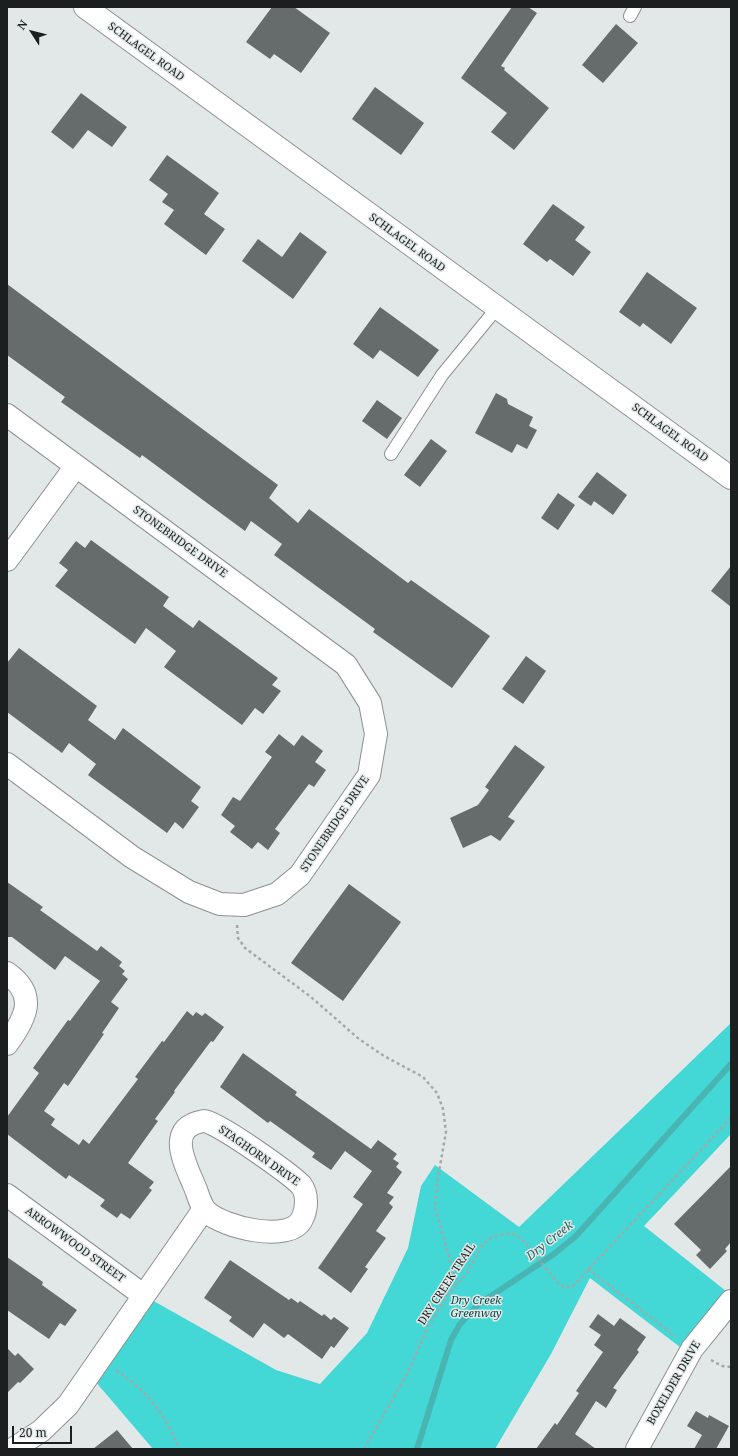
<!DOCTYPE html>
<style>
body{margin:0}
#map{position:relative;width:738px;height:1456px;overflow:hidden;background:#e2e8e8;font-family:"Noto Serif",serif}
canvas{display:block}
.frame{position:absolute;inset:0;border:8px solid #1c1f1f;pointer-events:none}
.north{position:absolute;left:12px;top:12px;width:40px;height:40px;-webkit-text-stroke:3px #e2e8e8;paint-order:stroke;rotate:306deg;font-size:11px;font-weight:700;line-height:16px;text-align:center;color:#1c1f1f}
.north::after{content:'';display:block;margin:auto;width:14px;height:18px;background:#1c1f1f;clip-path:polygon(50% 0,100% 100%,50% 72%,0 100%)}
.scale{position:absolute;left:12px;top:1426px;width:60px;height:18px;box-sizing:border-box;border:2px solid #1c1f1f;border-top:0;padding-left:5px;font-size:12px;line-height:14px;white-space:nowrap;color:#1c1f1f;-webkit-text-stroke:3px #e2e8e8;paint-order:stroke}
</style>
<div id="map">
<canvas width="738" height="1456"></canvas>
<div class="frame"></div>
<div class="north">N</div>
<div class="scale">20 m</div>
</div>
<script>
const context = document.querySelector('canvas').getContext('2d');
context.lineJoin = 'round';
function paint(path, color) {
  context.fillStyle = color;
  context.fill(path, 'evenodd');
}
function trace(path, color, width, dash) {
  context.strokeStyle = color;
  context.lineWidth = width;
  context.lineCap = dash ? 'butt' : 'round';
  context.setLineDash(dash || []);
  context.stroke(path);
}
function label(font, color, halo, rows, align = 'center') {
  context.font = font + ' "Noto Serif",serif';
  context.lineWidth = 3;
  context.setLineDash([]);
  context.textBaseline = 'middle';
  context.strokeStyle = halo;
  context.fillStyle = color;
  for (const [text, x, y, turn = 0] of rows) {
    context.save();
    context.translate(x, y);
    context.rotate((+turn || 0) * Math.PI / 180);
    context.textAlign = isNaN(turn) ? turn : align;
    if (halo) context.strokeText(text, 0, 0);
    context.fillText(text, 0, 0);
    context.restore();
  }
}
const green = new Path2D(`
 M 731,1023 L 731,1134 L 644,1226 L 731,1295 L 689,1354 L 590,1278 L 551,1354 L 495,1449 L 153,1449 L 89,1374 L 143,1295 L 276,1370 L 320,1384 L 367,1333 L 408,1248 L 421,1186 L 435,1165 L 519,1227 Z`);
const stream = new Path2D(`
 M 417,1449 L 451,1340 L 460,1324 L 479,1304 L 554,1254 L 576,1236 L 731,1064`);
const building = new Path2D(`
 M 272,7 L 294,7 L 330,33 L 301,73 L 274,54 L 270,59 L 246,42 Z
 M 512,7 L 528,7 L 537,13 L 501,66 L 505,68 L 504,70 L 549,108 L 514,150 L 491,132 L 507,113 L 461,78 Z
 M 616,24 L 638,43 L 603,83 L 582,65 Z
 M 375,87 L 424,123 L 401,155 L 352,119 Z
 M 81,93 L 127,127 L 112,147 L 88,130 L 73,149 L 51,132 Z
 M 167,155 L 219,193 L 204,214 L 225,229 L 206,255 L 164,224 L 174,210 L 162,202 L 168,194 L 149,180 Z
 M 553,204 L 585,227 L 575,240 L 591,252 L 573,276 L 550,259 L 547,262 L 523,244 Z
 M 300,232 L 327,252 L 293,299 L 242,261 L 258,239 L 282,257 Z
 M 647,272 L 697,308 L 671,344 L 643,323 L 640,327 L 619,312 Z
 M 7,284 L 278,485 L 269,498 L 298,523 L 309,509 L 408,583 L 411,580 L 490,636 L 452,688 L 373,632 L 375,629 L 274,555 L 282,544 L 251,521 L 245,531 L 142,455 L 140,458 L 61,402 L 65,397 L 7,355 Z
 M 380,307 L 439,350 L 418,377 L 380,350 L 373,359 L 353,344 Z
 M 496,393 L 507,399 L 508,404 L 533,417 L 529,426 L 537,430 L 527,449 L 517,444 L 512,453 L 475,433 Z
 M 377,400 L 402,418 L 387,439 L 362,421 Z
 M 431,439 L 447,451 L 420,487 L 404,475 Z
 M 597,472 L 627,495 L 613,515 L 594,501 L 591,506 L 578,497 Z
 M 558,493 L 575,505 L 558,530 L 541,518 Z
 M 91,540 L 169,597 L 163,606 L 193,628 L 199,620 L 278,678 L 272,685 L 281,691 L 263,714 L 255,708 L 242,725 L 164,667 L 176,651 L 146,628 L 135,644 L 55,586 L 68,570 L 59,563 L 76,541 L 85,548 Z
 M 731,566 L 731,607 L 711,591 Z
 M 19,648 L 97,706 L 88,720 L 115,740 L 123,728 L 201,787 L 191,801 L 199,807 L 183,829 L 175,822 L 167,833 L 88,775 L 96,764 L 69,743 L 62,753 L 7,712 L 7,663 Z
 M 526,656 L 546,671 L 523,704 L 502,689 Z
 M 279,734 L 294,746 L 302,735 L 323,751 L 315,762 L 326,770 L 314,787 L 309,784 L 275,829 L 280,833 L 268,850 L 258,842 L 252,849 L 230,832 L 235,826 L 221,815 L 233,797 L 240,801 L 272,757 L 265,752 Z
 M 515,745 L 545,767 L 508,817 L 515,821 L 500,841 L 491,835 L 463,848 L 450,818 L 478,805 L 489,790 L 485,787 Z
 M 7,882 L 43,907 L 40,910 L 97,951 L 101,946 L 122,962 L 119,966 L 125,971 L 122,974 L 128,979 L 111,1002 L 119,1008 L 102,1033 L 104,1034 L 68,1086 L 64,1083 L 44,1111 L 55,1119 L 51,1125 L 79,1145 L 83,1139 L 89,1144 L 138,1079 L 135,1077 L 162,1041 L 164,1042 L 187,1011 L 193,1016 L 196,1012 L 202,1016 L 205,1013 L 224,1027 L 213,1042 L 211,1041 L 174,1091 L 175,1092 L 155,1119 L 158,1121 L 128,1163 L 154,1182 L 149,1188 L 152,1190 L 130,1219 L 121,1213 L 117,1218 L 100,1206 L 105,1200 L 69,1175 L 66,1179 L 7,1134 L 7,1117 L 39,1073 L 33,1068 L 68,1020 L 70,1021 L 100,981 L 65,956 L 55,970 L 12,937 L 7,937 Z
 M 349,884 L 401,922 L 343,1001 L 291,963 Z
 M 243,1053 L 297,1092 L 295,1095 L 371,1149 L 378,1140 L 397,1154 L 393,1159 L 399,1163 L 396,1167 L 402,1172 L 387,1193 L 394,1197 L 389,1203 L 393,1207 L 376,1231 L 386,1238 L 365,1267 L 368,1269 L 351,1293 L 318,1268 L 363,1204 L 353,1197 L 372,1171 L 345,1151 L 331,1170 L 312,1157 L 315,1153 L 270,1121 L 268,1123 L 220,1087 Z
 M 731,1166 L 731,1242 L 725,1249 L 727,1251 L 710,1269 L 696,1255 L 701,1250 L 674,1224 Z
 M 7,1257 L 43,1282 L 42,1285 L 77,1310 L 65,1326 L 60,1323 L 49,1339 L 7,1310 Z
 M 230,1260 L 289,1300 L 291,1298 L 298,1303 L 300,1301 L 322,1316 L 324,1314 L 331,1320 L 334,1317 L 349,1328 L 334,1348 L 331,1346 L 322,1359 L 288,1334 L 284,1338 L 264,1323 L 253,1338 L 229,1321 L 232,1317 L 204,1298 Z
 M 598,1314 L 614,1326 L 620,1318 L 646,1337 L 637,1350 L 639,1352 L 613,1388 L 617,1390 L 606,1408 L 596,1401 L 575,1434 L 596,1449 L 536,1449 L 555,1423 L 557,1425 L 579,1393 L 576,1391 L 603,1352 L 594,1345 L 601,1335 L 589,1327 Z
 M 7,1348 L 15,1356 L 18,1353 L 34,1369 L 20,1383 L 18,1382 L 7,1393 Z
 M 696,1411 L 708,1418 L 709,1415 L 729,1426 L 716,1449 L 694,1449 L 702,1435 L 687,1426 Z
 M 117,1430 L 133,1449 L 93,1449 Z`);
const path = new Path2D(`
 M 237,925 L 238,938 L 245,948 L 311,997 L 359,1039 L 384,1056 L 423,1077 L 437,1093 L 443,1109 L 446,1132 L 437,1183 L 435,1207 L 457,1284
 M 588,1269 L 675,1336
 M 711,1360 L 722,1366 L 731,1367
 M 116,1370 C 145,1389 167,1416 179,1449
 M 364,1449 L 407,1374 L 428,1327 L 450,1292 L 467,1273 L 483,1244 L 492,1237 L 504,1234 L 513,1234 L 521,1238 L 559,1284 L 564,1287 L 572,1287 L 731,1118`);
const lane = new Path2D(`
 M 630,16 L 635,7
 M 391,454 L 442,375 L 497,308`);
const street = new Path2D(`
 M 85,7 L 731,478
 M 7,415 L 346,665 L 370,703 L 376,734 L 369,775 L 300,875 L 277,894 L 244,905 L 220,904 L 189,892 L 132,857 L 7,764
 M 7,560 L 76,466
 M 7,973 C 38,995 26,1018 7,1044
 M 204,1121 C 216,1121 289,1173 301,1185 C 308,1194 307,1209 302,1219 C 290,1244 223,1227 207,1212 C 200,1206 198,1193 194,1185 C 185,1163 165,1127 204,1121 Z
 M 7,1195 L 143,1295
 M 13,1449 L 41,1431 L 68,1405 L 204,1209
 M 637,1449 L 692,1349 L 731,1301`);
const streetNames = [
 ["SCHLAGEL ROAD",146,52,36],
 ["SCHLAGEL ROAD",407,243,36],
 ["SCHLAGEL ROAD",670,433,36],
 ["STONEBRIDGE DRIVE",180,542,36],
 ["STONEBRIDGE DRIVE",335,824,-56],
 ["STAGHORN DRIVE",259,1156,35],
 ["ARROWWOOD STREET",75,1245,36],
 ["DRY CREEK TRAIL",447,1284,-57],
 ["BOXELDER DRIVE",674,1383,-60]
];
const parkNames = [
 ["Dry Creek",476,1301],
 ["Greenway",476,1314]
];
const waterNames = [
 ["Dry Creek",550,1241,-38]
];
paint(green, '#43d7d5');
trace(stream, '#48b5b3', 6);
paint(building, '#666b6b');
trace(lane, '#8b9291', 14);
trace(street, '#8b9291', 24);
trace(path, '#a3a9a9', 2.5, [3, 3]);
trace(lane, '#fff', 12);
trace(street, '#fff', 22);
label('11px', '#1c1f1f', '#e2e8e8', streetNames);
label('italic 11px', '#094c4b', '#e2e8e8', parkNames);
label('italic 12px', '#266260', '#e2e8e8', waterNames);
</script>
